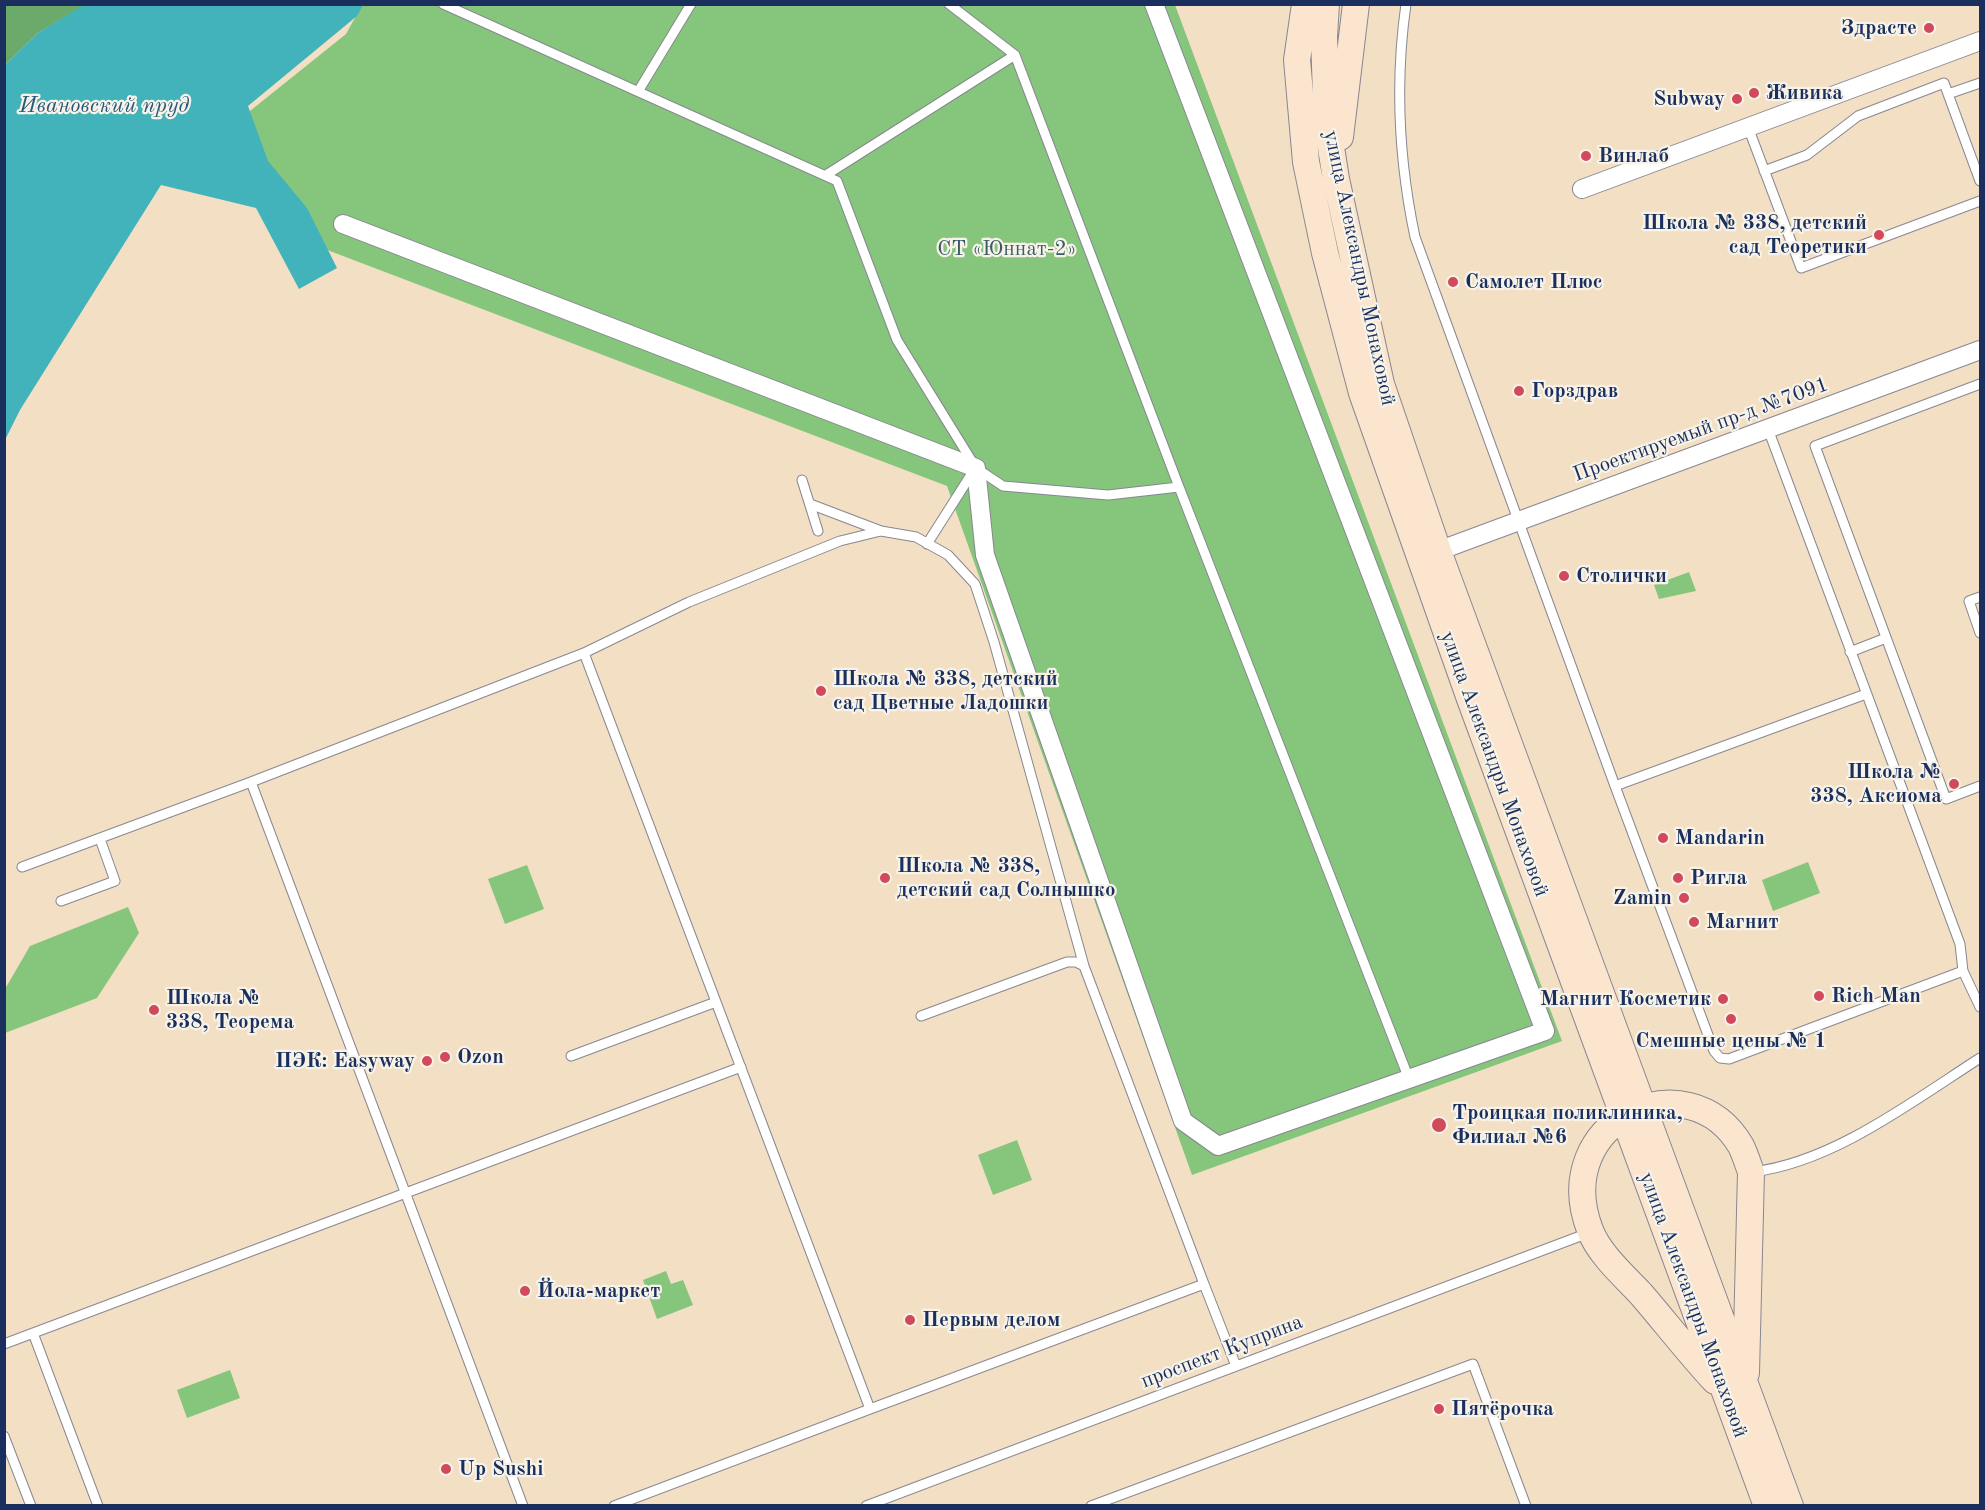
<!DOCTYPE html>
<meta charset="utf-8">
<style>
body{margin:0}
#map{position:relative;width:1985px;height:1510px;overflow:hidden;background:#f3dfc4;font-family:"Old Standard TT",serif}
canvas{display:block}
.frame{position:absolute;inset:0;border:6px solid #1b2f5e;pointer-events:none}
</style>
<div id="map">
<canvas width="1985" height="1510"></canvas>
<div class="frame"></div>
</div>
<script>
const context = document.querySelector('canvas').getContext('2d');
context.lineJoin = 'round';
function paint(path, color) {
  context.fillStyle = color;
  context.fill(path, 'evenodd');
}
function trace(path, color, width, dash) {
  context.strokeStyle = color;
  context.lineWidth = width;
  context.lineCap = dash ? 'butt' : 'round';
  context.setLineDash(dash || []);
  context.stroke(path);
}
function label(font, color, halo, rows, align = 'center') {
  context.font = font + ' "Old Standard TT",serif';
  context.lineWidth = 4.5;
  context.setLineDash([]);
  context.textBaseline = 'middle';
  context.strokeStyle = halo;
  context.fillStyle = color;
  for (const [text, x, y, turn = 0] of rows) {
    context.save();
    context.translate(x, y);
    context.rotate((+turn || 0) * Math.PI / 180);
    context.textAlign = isNaN(turn) ? turn : align;
    if (halo) context.strokeText(text, 0, 0);
    context.fillText(text, 0, 0);
    context.restore();
  }
}
const green = new Path2D(`
 M 362,5 L 1175,5 L 1562,1041 L 1192,1175 L 947,486 L 322,248 L 261,156 L 245,115 L 346,34 Z
 M 1689,572 L 1696,591 L 1659,599 L 1654,585 Z
 M 1808,862 L 1820,893 L 1773,911 L 1762,880 Z
 M 527,865 L 544,909 L 505,924 L 488,879 Z
 M 128,907 L 139,933 L 97,998 L 5,1033 L 5,989 L 30,946 Z
 M 1017,1140 L 1032,1180 L 993,1195 L 978,1155 Z
 M 666,1271 L 671,1284 L 683,1280 L 693,1305 L 657,1319 L 643,1280 Z
 M 230,1370 L 240,1398 L 187,1418 L 177,1390 Z`);
const forest = new Path2D(`
 M 5,5 L 85,5 L 38,33 L 5,65 Z`);
const water = new Path2D(`
 M 85,4 L 363,5 L 357,16 L 248,106 L 268,161 L 307,208 L 337,268 L 299,289 L 256,208 L 161,185 L 20,410 L 5,440 L 5,65 L 38,33 Z`);
const lane = new Path2D(`
 M 443,4 L 837,181 L 897,340 L 976,468 L 1003,486 L 1108,495 L 1179,487 L 1015,55 L 949,4
 M 1406,4 C 1395,81 1399,161 1415,237 L 1615,786 L 1866,694
 M 639,90 L 691,4
 M 1948,94 L 1980,83
 M 1748,127 L 1801,268 L 1980,201
 M 1764,171 L 1807,155 L 1858,116 L 1944,83 L 1980,181
 M 826,175 L 1015,55
 M 1980,384 L 1815,446 L 1946,799 L 1980,786
 M 1768,429 L 1960,944 L 1963,971 L 1980,1007
 M 802,480 L 818,531
 M 1179,487 L 1409,1079
 M 810,504 L 881,531
 M 927,544 L 974,470
 M 1980,597 L 1969,601 L 1980,633
 M 1850,652 L 1886,638
 M 584,653 L 689,602 L 840,541 L 881,531 L 916,537 L 948,555 L 975,584 L 994,642 L 1084,966
 M 1615,786 L 1714,1051 L 1720,1058 L 1729,1059 L 1963,971
 M 22,867 L 251,782
 M 61,901 L 115,881 L 100,839
 M 571,1056 L 716,1002
 M 1752,1172 C 1832,1163 1913,1101 1980,1058
 M 1204,1284 L 1236,1366
 M 33,1333 L 98,1506
 M 4,1344 L 741,1067
 M 4,1436 L 31,1506
 M 523,1506 L 251,782 L 584,653 L 870,1409 L 1204,1284 L 1084,966 L 1076,962 L 1067,962 L 921,1016
 M 614,1506 L 870,1409
 M 866,1506 L 1591,1232
 M 1091,1506 L 1473,1364 L 1526,1506`);
const street = new Path2D(`
 M 1582,189 L 1980,41
 M 343,224 L 976,468 L 985,555 L 1183,1121 L 1218,1146 L 1545,1031 L 1154,4
 M 1438,551 L 1980,350`);
const secondary = new Path2D(`
 M 1305,4 L 1297,60 L 1306,162 L 1325,253 L 1362,393 L 1470,699 L 1767,1506
 M 1326,4 L 1324,37 L 1327,122 L 1336,179 L 1381,384 L 1438,551 L 1790,1506
 M 1340,137 L 1356,4
 M 1715,1381 C 1689,1353 1666,1323 1641,1294 C 1624,1276 1599,1254 1590,1230 C 1548,1120 1689,1057 1741,1146 C 1745,1154 1748,1164 1751,1172 L 1746,1373`);
const markers = [
 [1929,28,6,"#d1495b"],
 [1754,93,6,"#d1495b"],
 [1737,99,6,"#d1495b"],
 [1586,156,6,"#d1495b"],
 [1879,235,6,"#d1495b"],
 [1453,282,6,"#d1495b"],
 [1519,391,6,"#d1495b"],
 [1564,576,6,"#d1495b"],
 [821,691,6,"#d1495b"],
 [1954,784,6,"#d1495b"],
 [1663,838,6,"#d1495b"],
 [885,878,6,"#d1495b"],
 [1678,878,6,"#d1495b"],
 [1684,898,6,"#d1495b"],
 [1694,922,6,"#d1495b"],
 [1819,996,6,"#d1495b"],
 [1723,999,6,"#d1495b"],
 [154,1010,6,"#d1495b"],
 [1731,1019,6,"#d1495b"],
 [445,1057,6,"#d1495b"],
 [427,1061,6,"#d1495b"],
 [1439,1125,8,"#d1495b"],
 [525,1291,6,"#d1495b"],
 [910,1320,6,"#d1495b"],
 [1439,1409,6,"#d1495b"],
 [446,1469,6,"#d1495b"]
];
const poiNames = [
 ["Здрасте",1917,28,"right"],
 ["Живика",1766,93],
 ["Subway",1725,99,"right"],
 ["Винлаб",1598,156],
 ["Школа № 338, детский",1867,223,"right"],
 ["сад Теоретики",1867,247,"right"],
 ["Самолет Плюс",1465,282],
 ["Горздрав",1531,391],
 ["Столички",1576,576],
 ["Школа № 338, детский",833,679],
 ["сад Цветные Ладошки",833,703],
 ["Школа №",1942,772,"right"],
 ["338, Аксиома",1942,796,"right"],
 ["Mandarin",1675,838],
 ["Школа № 338,",897,866],
 ["детский сад Солнышко",897,890],
 ["Ригла",1690,878],
 ["Zamin",1672,898,"right"],
 ["Магнит",1706,922],
 ["Rich Man",1831,996],
 ["Школа №",166,998],
 ["338, Теорема",166,1022],
 ["Магнит Косметик",1711,999,"right"],
 ["Смешные цены № 1",1731,1041,"center"],
 ["Ozon",457,1057],
 ["ПЭК: Easyway",415,1061,"right"],
 ["Троицкая поликлиника,",1452,1113],
 ["Филиал №6",1452,1137],
 ["Йола-маркет",537,1291],
 ["Первым делом",922,1320],
 ["Пятёрочка",1451,1409],
 ["Up Sushi",458,1469]
];
const parkNames = [
 ["СТ «Юннат-2»",1007,249]
];
const streetNames = [
 ["улица Александры Монаховой",1359,268,78],
 ["Проектируемый пр-д №7091",1701,430,-20],
 ["улица Александры Монаховой",1494,764,70],
 ["улица Александры Монаховой",1693,1305,70],
 ["проспект Куприна",1222,1352,-21]
];
const waterNames = [
 ["Ивановский пруд",104,106]
];
paint(green, '#86c57c');
paint(forest, '#6caa6c');
paint(water, '#43b3bb');
trace(lane, '#878791', 11);
trace(street, '#878791', 20);
trace(secondary, '#878791', 28);
trace(lane, '#fff', 9);
trace(street, '#fff', 18);
trace(secondary, '#fbe5cf', 26);
for (const [x, y, r, color] of markers) {
  const dot = new Path2D();
  dot.arc(x, y, r, 0, 2 * Math.PI);
  context.fillStyle = color;
  context.fill(dot);
  trace(dot, '#f7f3e8', 2);
}
label('bold 21px', '#1b2f5e', '#f7f3e8', poiNames, 'left');
label('21px', '#3b5c67', '#f7f3e8', parkNames);
label('21px', '#1b2f5e', '#f7f3e8', streetNames);
label('italic 22px', '#27577a', '#f7f3e8', waterNames);
</script>
